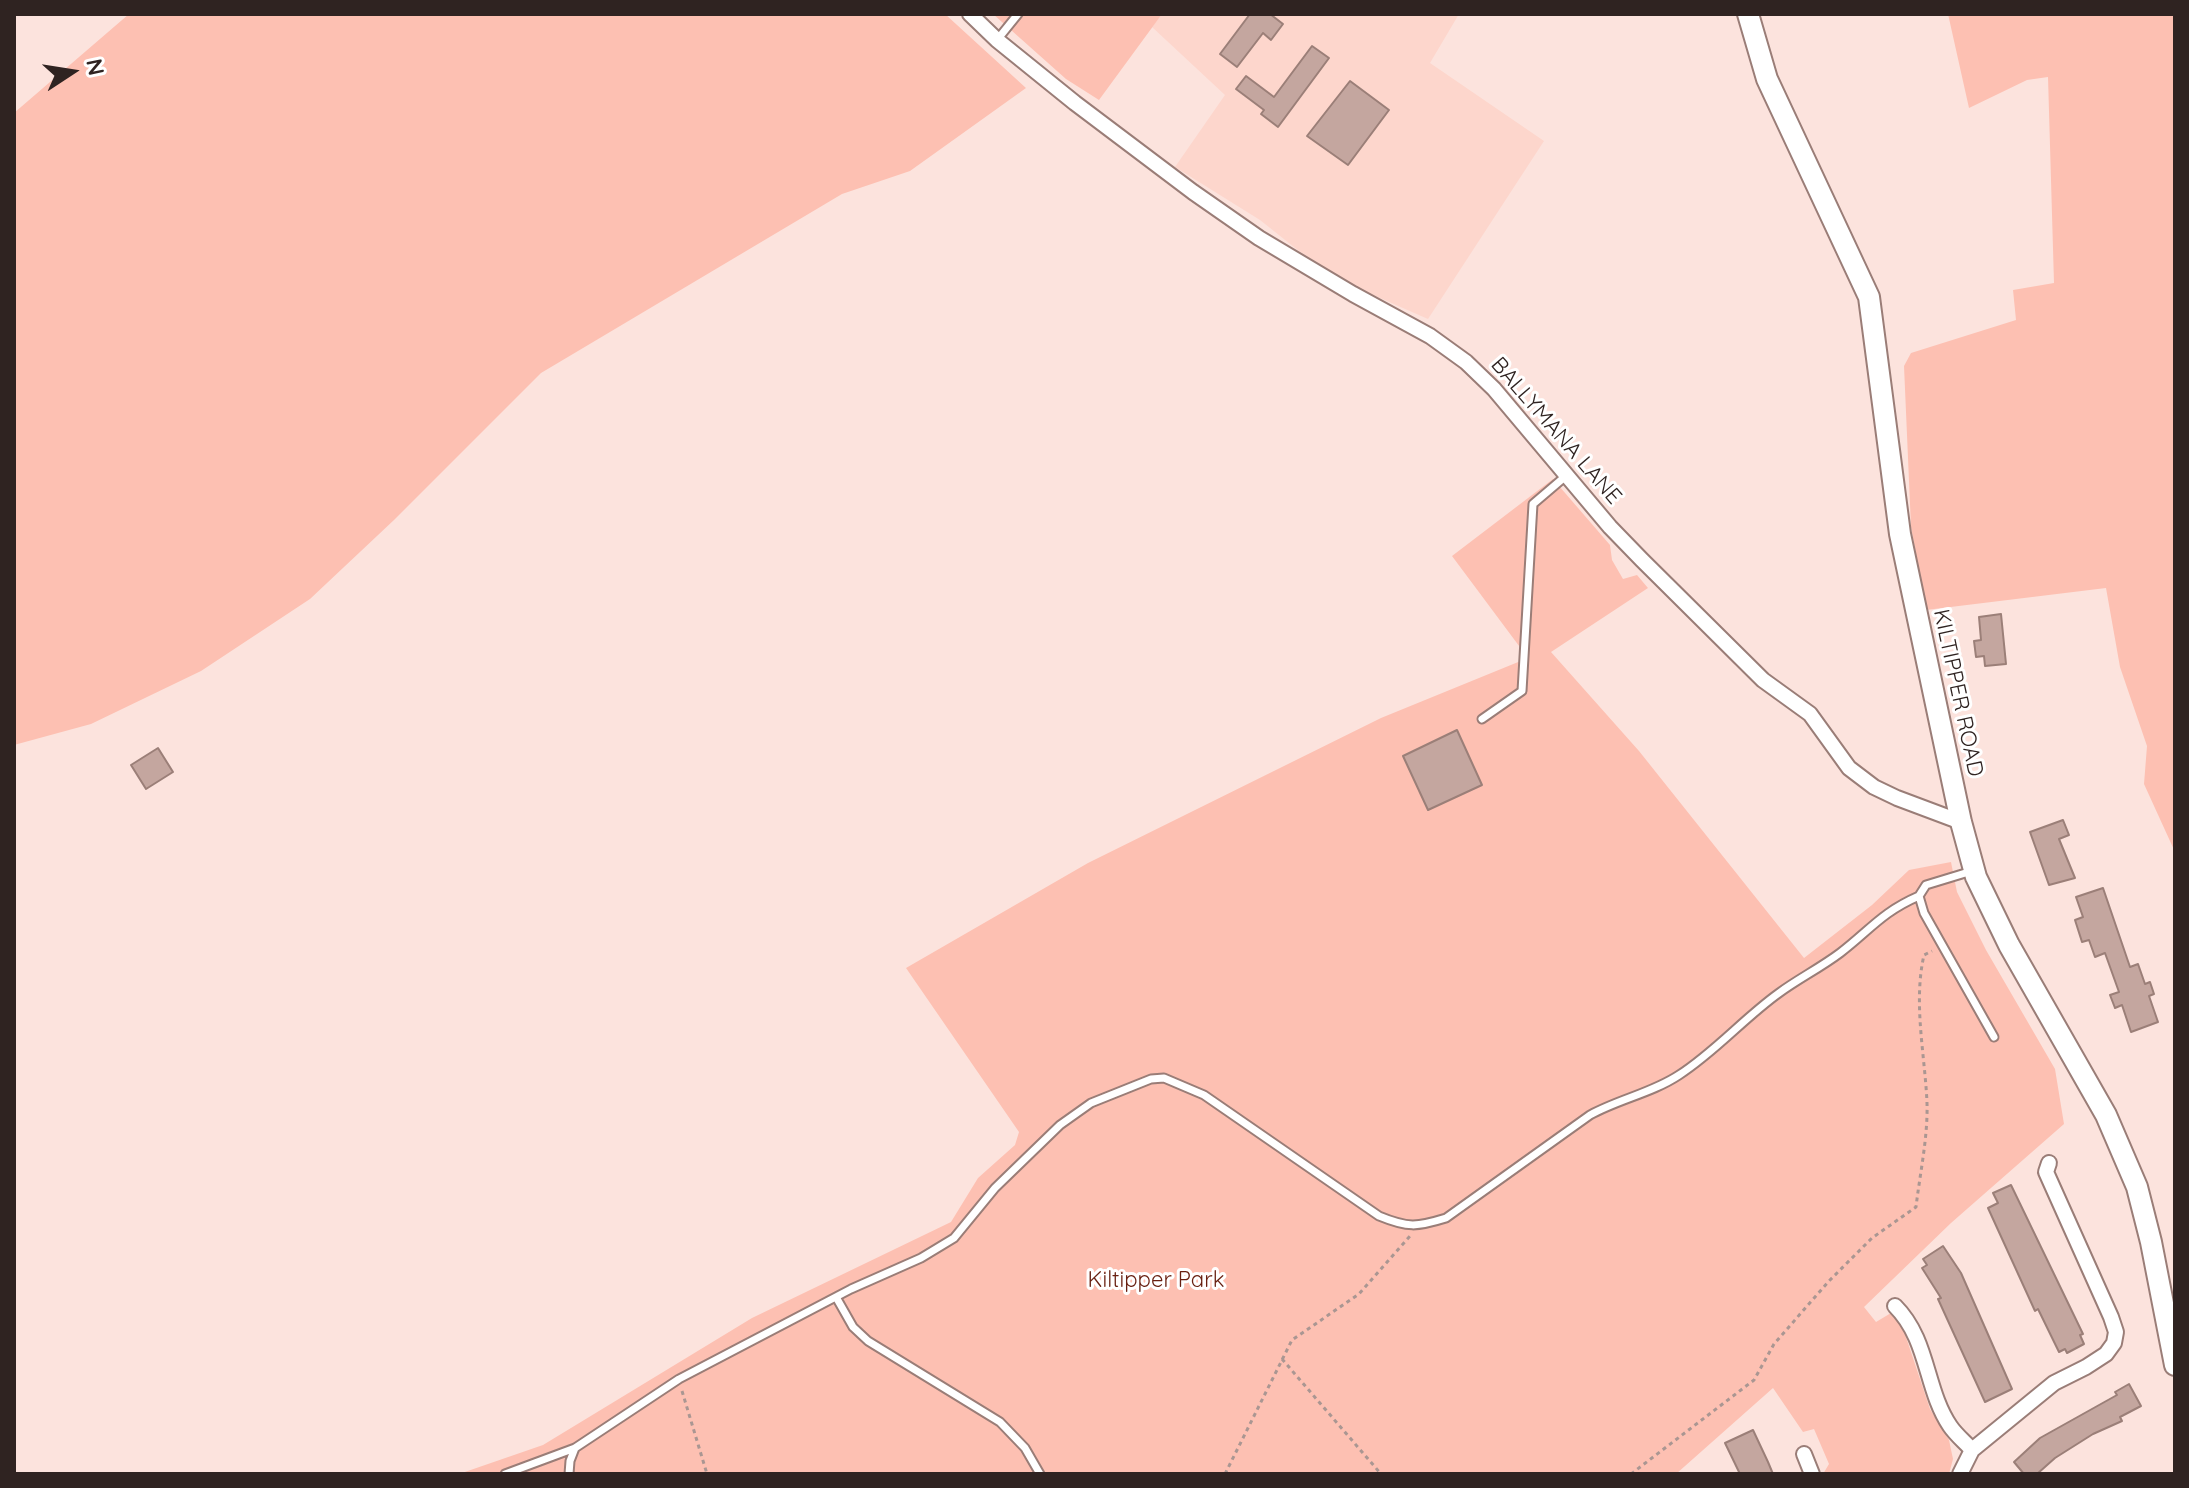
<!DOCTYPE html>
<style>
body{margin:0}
#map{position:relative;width:2189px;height:1488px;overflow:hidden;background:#fce3dd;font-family:Quicksand,sans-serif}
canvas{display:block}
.frame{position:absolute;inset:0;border:16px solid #2f2321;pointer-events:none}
.north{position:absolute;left:32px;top:32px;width:80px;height:80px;-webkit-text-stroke:6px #fff;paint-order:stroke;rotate:78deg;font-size:22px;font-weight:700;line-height:32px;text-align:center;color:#2f2321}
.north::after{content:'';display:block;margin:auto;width:28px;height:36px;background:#2f2321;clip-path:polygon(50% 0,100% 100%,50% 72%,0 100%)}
</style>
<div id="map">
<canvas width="2189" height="1488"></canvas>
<div class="frame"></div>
<div class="north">N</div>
</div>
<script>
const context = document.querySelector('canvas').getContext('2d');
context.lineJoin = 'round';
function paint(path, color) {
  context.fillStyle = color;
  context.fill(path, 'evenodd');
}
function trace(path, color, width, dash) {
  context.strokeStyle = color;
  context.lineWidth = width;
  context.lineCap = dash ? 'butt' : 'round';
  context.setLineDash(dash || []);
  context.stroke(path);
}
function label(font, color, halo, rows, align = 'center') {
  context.font = font + ' Quicksand,sans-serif';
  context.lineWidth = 6;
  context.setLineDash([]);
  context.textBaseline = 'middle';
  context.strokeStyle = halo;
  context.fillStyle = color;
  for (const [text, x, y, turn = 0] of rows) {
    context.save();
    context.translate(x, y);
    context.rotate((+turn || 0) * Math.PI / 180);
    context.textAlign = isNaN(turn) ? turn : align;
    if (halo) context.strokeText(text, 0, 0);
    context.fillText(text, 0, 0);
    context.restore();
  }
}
const built = new Path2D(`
 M 1162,14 L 1459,14 L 1430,63 L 1544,141 L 1428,319 L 1355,287 L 1299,251 L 1260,220 L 1175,167 L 1225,95 L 1152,27 Z`);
const green = new Path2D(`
 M 129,14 L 945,14 L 1026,88 L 910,171 L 842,194 L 541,373 L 394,520 L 310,599 L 201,671 L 91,724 L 14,745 L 14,113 Z
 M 993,14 L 1162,14 L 1099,100 L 1066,79 Z
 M 1948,14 L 2175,14 L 2175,852 L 2144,784 L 2147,746 L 2120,667 L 2106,588 L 1926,610 L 1911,527 L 1904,366 L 1911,353 L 2016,320 L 2013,290 L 2054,283 L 2048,77 L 2027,80 L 1969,108 Z
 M 1553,479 L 1610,545 L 1612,560 L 1623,579 L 1637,575 L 1648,588 L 1551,652 L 1639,751 L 1804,958 L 1872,905 L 1909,870 L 1951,862 L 1957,892 L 1986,950 L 2055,1069 L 2064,1124 L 1951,1223 L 1864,1307 L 1876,1322 L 1891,1313 L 1903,1328 L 1930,1409 L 1949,1440 L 1953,1459 L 1949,1474 L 1823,1474 L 1829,1464 L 1814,1429 L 1803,1432 L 1773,1388 L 1676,1474 L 459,1474 L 543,1445 L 752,1318 L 951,1222 L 978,1178 L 1015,1145 L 1019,1132 L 906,968 L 1088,863 L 1381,718 L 1528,658 L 1452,556 Z`);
const building = new Path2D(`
 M 1250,14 L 1270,14 L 1283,24 L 1271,40 L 1263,33 L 1237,67 L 1220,54 Z
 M 1312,46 L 1329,58 L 1278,127 L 1261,114 L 1264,110 L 1236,89 L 1246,76 L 1274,97 Z
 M 1350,81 L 1389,110 L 1348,165 L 1307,136 Z
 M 2001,614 L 2006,664 L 1985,666 L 1984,656 L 1976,657 L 1974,641 L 1981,640 L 1979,617 Z
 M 1457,730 L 1482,785 L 1428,810 L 1403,756 Z
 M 158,748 L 173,772 L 146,789 L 131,765 Z
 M 2063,820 L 2069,835 L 2059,839 L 2075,878 L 2049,885 L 2030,832 Z
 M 2103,888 L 2130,967 L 2138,964 L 2145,984 L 2150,982 L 2154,994 L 2149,996 L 2158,1022 L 2131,1032 L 2122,1005 L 2115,1008 L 2110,995 L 2119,992 L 2105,953 L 2095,957 L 2089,940 L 2082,942 L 2075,920 L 2083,917 L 2076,897 Z
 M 2011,1185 L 2083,1334 L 2080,1335 L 2084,1344 L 2067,1353 L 2065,1349 L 2059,1352 L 2038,1309 L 2035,1311 L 1988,1208 L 1998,1203 L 1993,1193 Z
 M 1943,1246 L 1961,1273 L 2012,1389 L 1985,1402 L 1938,1299 L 1941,1298 L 1922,1268 L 1927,1265 L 1923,1259 Z
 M 2129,1384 L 2141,1406 L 2120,1417 L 2122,1421 L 2093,1434 L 2055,1458 L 2037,1474 L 2024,1474 L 2014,1462 L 2040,1438 L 2117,1395 L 2115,1392 Z
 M 1753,1430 L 1768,1462 L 1773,1474 L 1740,1474 L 1725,1443 Z`);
const path = new Path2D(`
 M 1282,1359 L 1381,1474
 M 682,1391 L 707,1474
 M 1225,1474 L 1292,1340 L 1359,1294 L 1410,1236
 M 1631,1474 L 1754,1380 L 1774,1344 L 1829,1281 L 1872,1238 L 1916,1207 C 1920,1173 1928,1137 1927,1103 C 1925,1055 1913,1003 1924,955 L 1932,951`);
const lane = new Path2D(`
 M 997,40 L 1018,14
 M 1482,719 L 1522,691 L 1533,504 L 1567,475
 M 1972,871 L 1926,885 L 1919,896 L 1924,913 L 1994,1037
 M 836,1297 L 853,1327 L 868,1341 L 1000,1422 L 1025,1448 L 1040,1474
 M 505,1474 L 575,1448 L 679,1379 L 851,1289 L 921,1258 L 954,1238 L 995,1188 L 1060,1125 L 1091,1103 L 1151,1079 L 1164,1078 L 1204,1095 L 1379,1216 C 1408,1228 1417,1227 1446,1218 L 1590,1115 C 1619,1099 1652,1093 1679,1075 C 1715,1052 1744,1018 1779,993 C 1798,979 1820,968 1840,953 C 1870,930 1882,912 1919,896
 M 569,1474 L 570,1461 L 575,1448`);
const street = new Path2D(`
 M 970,14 L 997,40 L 1075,103 L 1193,192 L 1259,238 L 1353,294 L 1430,336 L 1466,362 L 1494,389 L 1610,527 L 1642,560 L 1763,680 L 1810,714 L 1849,768 L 1874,787 L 1897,798 L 1961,822
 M 1895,1306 C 1929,1340 1925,1389 1950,1426 C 1956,1435 1965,1442 1972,1450
 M 1804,1454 L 1812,1474
 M 1960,1474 L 1972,1450 L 2054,1383 L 2086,1367 L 2106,1354 L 2114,1343 L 2116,1332 L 2111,1317 L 2046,1172 L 2049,1163`);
const secondary = new Path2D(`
 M 1748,14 L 1767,79 L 1869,297 L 1900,534 L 1961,822 L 1976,877 L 2009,945 L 2106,1115 L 2137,1187 L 2151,1242 L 2175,1365`);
const streetNames = [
 ["BALLYMANA LANE",1556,431,49],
 ["KILTIPPER ROAD",1958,693,78]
];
const parkNames = [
 ["Kiltipper Park",1156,1280]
];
paint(built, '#fdd6cc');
paint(green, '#fdc0b2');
paint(building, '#c4a69f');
trace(building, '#9b7f78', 2);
trace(lane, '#9a7d77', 11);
trace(street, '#9a7d77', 18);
trace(secondary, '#9a7d77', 24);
trace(path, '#aa9692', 3, [4, 4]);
trace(lane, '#fff', 7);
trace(street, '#fff', 14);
trace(secondary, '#fff', 20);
label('22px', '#2f2321', '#fff', streetNames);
label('22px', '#681f10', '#fff', parkNames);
</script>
